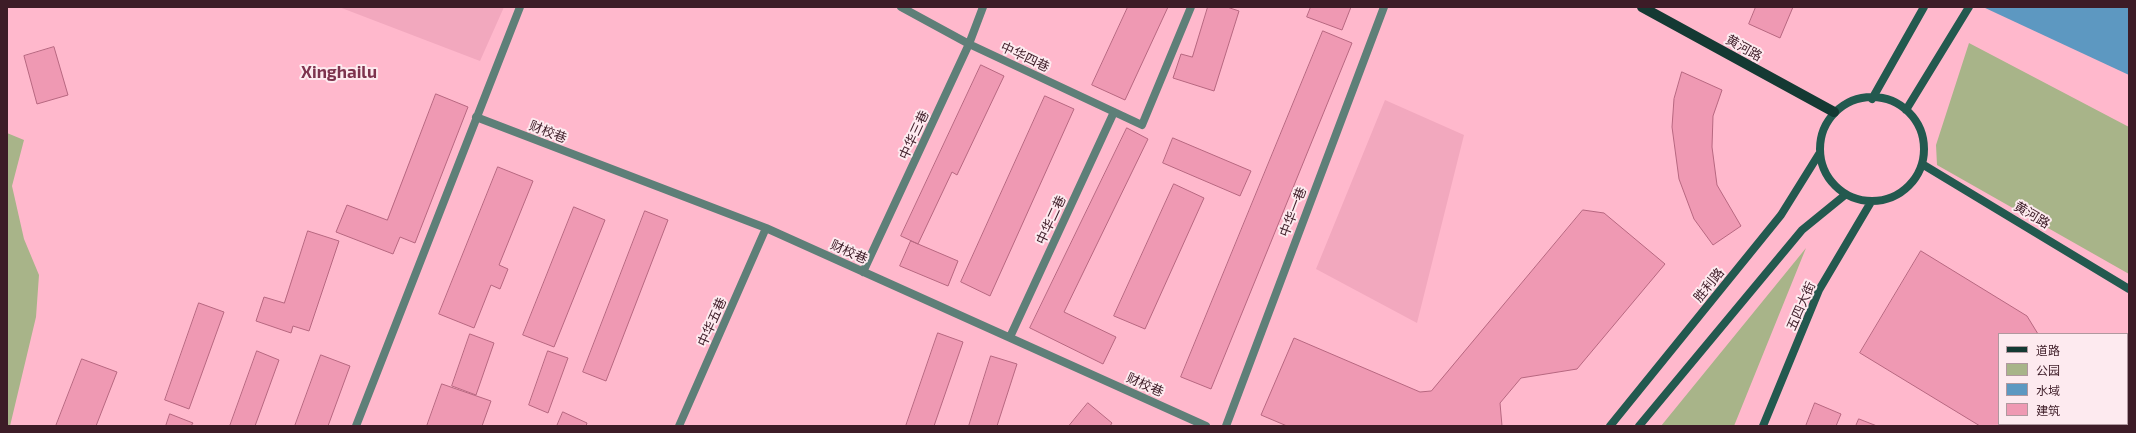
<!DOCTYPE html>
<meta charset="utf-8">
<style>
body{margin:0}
#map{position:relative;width:2136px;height:433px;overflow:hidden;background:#ffb8cc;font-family:"Exo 2","Noto Sans SC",sans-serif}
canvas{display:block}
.frame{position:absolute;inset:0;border:8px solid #3d1c27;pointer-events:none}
.legend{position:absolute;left:1998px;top:333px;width:130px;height:92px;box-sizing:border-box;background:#fdeaef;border:1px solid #b0989f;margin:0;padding:5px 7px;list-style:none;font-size:12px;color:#3d1c27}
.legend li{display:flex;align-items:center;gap:8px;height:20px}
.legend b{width:20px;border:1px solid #b0989f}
</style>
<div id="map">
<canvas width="2136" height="433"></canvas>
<div class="frame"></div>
<ul class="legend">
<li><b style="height:5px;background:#143933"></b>道路</li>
<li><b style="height:11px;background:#a8b489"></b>公园</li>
<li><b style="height:11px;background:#5d98c1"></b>水域</li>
<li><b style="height:11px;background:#ef99b3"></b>建筑</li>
</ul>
</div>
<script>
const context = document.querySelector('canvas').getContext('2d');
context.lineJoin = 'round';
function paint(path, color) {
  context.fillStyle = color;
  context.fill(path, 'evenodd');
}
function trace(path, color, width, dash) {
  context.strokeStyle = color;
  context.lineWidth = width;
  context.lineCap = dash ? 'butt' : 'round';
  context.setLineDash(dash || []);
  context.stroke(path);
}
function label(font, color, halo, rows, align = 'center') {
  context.font = font + ' "Exo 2","Noto Sans SC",sans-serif';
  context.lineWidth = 4;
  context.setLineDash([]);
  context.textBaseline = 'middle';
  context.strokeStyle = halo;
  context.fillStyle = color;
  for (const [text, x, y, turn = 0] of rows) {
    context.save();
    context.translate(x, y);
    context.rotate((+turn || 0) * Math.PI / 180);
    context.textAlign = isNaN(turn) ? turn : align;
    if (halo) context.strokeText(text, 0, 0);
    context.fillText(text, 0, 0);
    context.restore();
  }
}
const built = new Path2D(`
 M 339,7 L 504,7 L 480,61 Z
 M 1385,100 L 1464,135 L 1417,323 L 1316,269 Z`);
const green = new Path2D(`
 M 1969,43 L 2129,127 L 2129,274 L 1937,165 L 1936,145 Z
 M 7,133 L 24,140 L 12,186 L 24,239 L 39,275 L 36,317 L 10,426 L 7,426 Z
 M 1806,248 L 1734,426 L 1661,426 Z`);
const water = new Path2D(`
 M 1983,7 L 2129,7 L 2129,75 Z`);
const building = new Path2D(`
 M 1128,7 L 1168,7 L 1125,100 L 1092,85 Z
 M 1208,7 L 1227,7 L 1239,11 L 1214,91 L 1173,78 L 1181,54 L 1192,57 Z
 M 1311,7 L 1351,7 L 1342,30 L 1307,17 Z
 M 1756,7 L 1793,7 L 1780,38 L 1749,24 Z
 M 1323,31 L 1352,43 L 1211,389 L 1181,377 Z
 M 54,47 L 68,95 L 37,104 L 24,56 Z
 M 981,65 L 1004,76 L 957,175 L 952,172 L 918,244 L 901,236 Z
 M 1682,72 L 1722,90 L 1713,116 L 1712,147 L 1717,185 L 1741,226 L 1713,245 L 1694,219 L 1679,179 L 1672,127 L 1674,99 Z
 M 436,94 L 468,107 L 415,243 L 400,237 L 393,254 L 336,232 L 347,205 L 387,220 Z
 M 1045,96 L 1074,109 L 990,296 L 961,282 Z
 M 1127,128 L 1148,139 L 1064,312 L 1116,337 L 1103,364 L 1030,328 Z
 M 1173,138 L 1251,171 L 1240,196 L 1163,163 Z
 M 498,167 L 533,181 L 499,265 L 508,269 L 500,289 L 491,285 L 474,328 L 439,314 Z
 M 1174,184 L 1204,198 L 1145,329 L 1114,316 Z
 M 574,207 L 605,220 L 554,347 L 523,335 Z
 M 1583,210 L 1604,213 L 1665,264 L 1577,369 L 1521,378 L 1500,403 L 1502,426 L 1287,426 L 1261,415 L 1294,338 L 1420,392 L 1431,391 Z
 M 645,211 L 668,220 L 606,381 L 583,372 Z
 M 308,231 L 339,241 L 309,331 L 293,326 L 291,333 L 256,321 L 264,297 L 284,303 Z
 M 911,241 L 958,261 L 948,286 L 900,266 Z
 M 1921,251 L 2027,316 L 2038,334 L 1999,334 L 1999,424 L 2127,424 L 2127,401 L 2129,402 L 2129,426 L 1980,426 L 1860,353 Z
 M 199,303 L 224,312 L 189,409 L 165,400 Z
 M 938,333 L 963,342 L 934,426 L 906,426 Z
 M 470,334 L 494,343 L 476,395 L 452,386 Z
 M 257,351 L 279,360 L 255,426 L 230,426 Z
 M 548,351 L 568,358 L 548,413 L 529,405 Z
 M 321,355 L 350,366 L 328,426 L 295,426 Z
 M 991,356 L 1017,364 L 997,426 L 969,426 Z
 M 82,359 L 117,372 L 96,426 L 56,426 Z
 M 442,384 L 491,401 L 482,426 L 427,426 Z
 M 1088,403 L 1112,423 L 1110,426 L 1069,426 Z
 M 1815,403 L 1841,414 L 1836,426 L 1806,426 Z
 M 563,412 L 587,423 L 586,426 L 557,426 Z
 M 170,414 L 193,423 L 191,426 L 166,426 Z
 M 1859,419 L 1877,426 L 1856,426 Z`);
const minor = new Path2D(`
 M 901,7 L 969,44 L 1142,125 L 1191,7
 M 476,117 L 766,228 L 1206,426
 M 863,272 L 969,44 L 983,7
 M 1010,337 L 1114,112
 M 679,426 L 766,228
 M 1226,426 L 1384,7`);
const tertiary = new Path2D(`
 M 356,426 L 520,7`);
const secondary = new Path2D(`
 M1820 149a52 52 0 1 1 104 0a52 52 0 1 1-104 0Z
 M 1872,99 L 1924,7
 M 1906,110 L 1969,7
 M 1922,164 L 2129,289
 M 1610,426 L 1781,215 L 1819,154
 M 1639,426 L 1802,230 L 1845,195
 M 1763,426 L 1819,290 L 1871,202`);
const primary = new Path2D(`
 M 1642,7 L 1834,112`);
const streetNames = [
 ["黄河路",1744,48,29],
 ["中华四巷",1025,57,25],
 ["财校巷",548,132,21],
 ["中华三巷",914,135,-65],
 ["中华一巷",1293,212,-69],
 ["黄河路",2032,215,31],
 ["中华二巷",1051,220,-65],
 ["财校巷",849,252,24],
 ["胜利路",1709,285,-51],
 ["五四大街",1801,306,-66],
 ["中华五巷",712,322,-66],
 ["财校巷",1145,385,24]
];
const districtNames = [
 ["Xinghailu",339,72]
];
paint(built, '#f2a8be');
paint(green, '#a8b489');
paint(water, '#5d98c1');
paint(building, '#ef99b3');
trace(building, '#b76780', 1);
trace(minor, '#5e7f78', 8);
trace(tertiary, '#5e7f78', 8);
trace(secondary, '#23594f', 8);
trace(primary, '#143933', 10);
label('13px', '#3d1c27', '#fdeaef', streetNames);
label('bold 17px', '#7d334e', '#fdeaef', districtNames);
</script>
